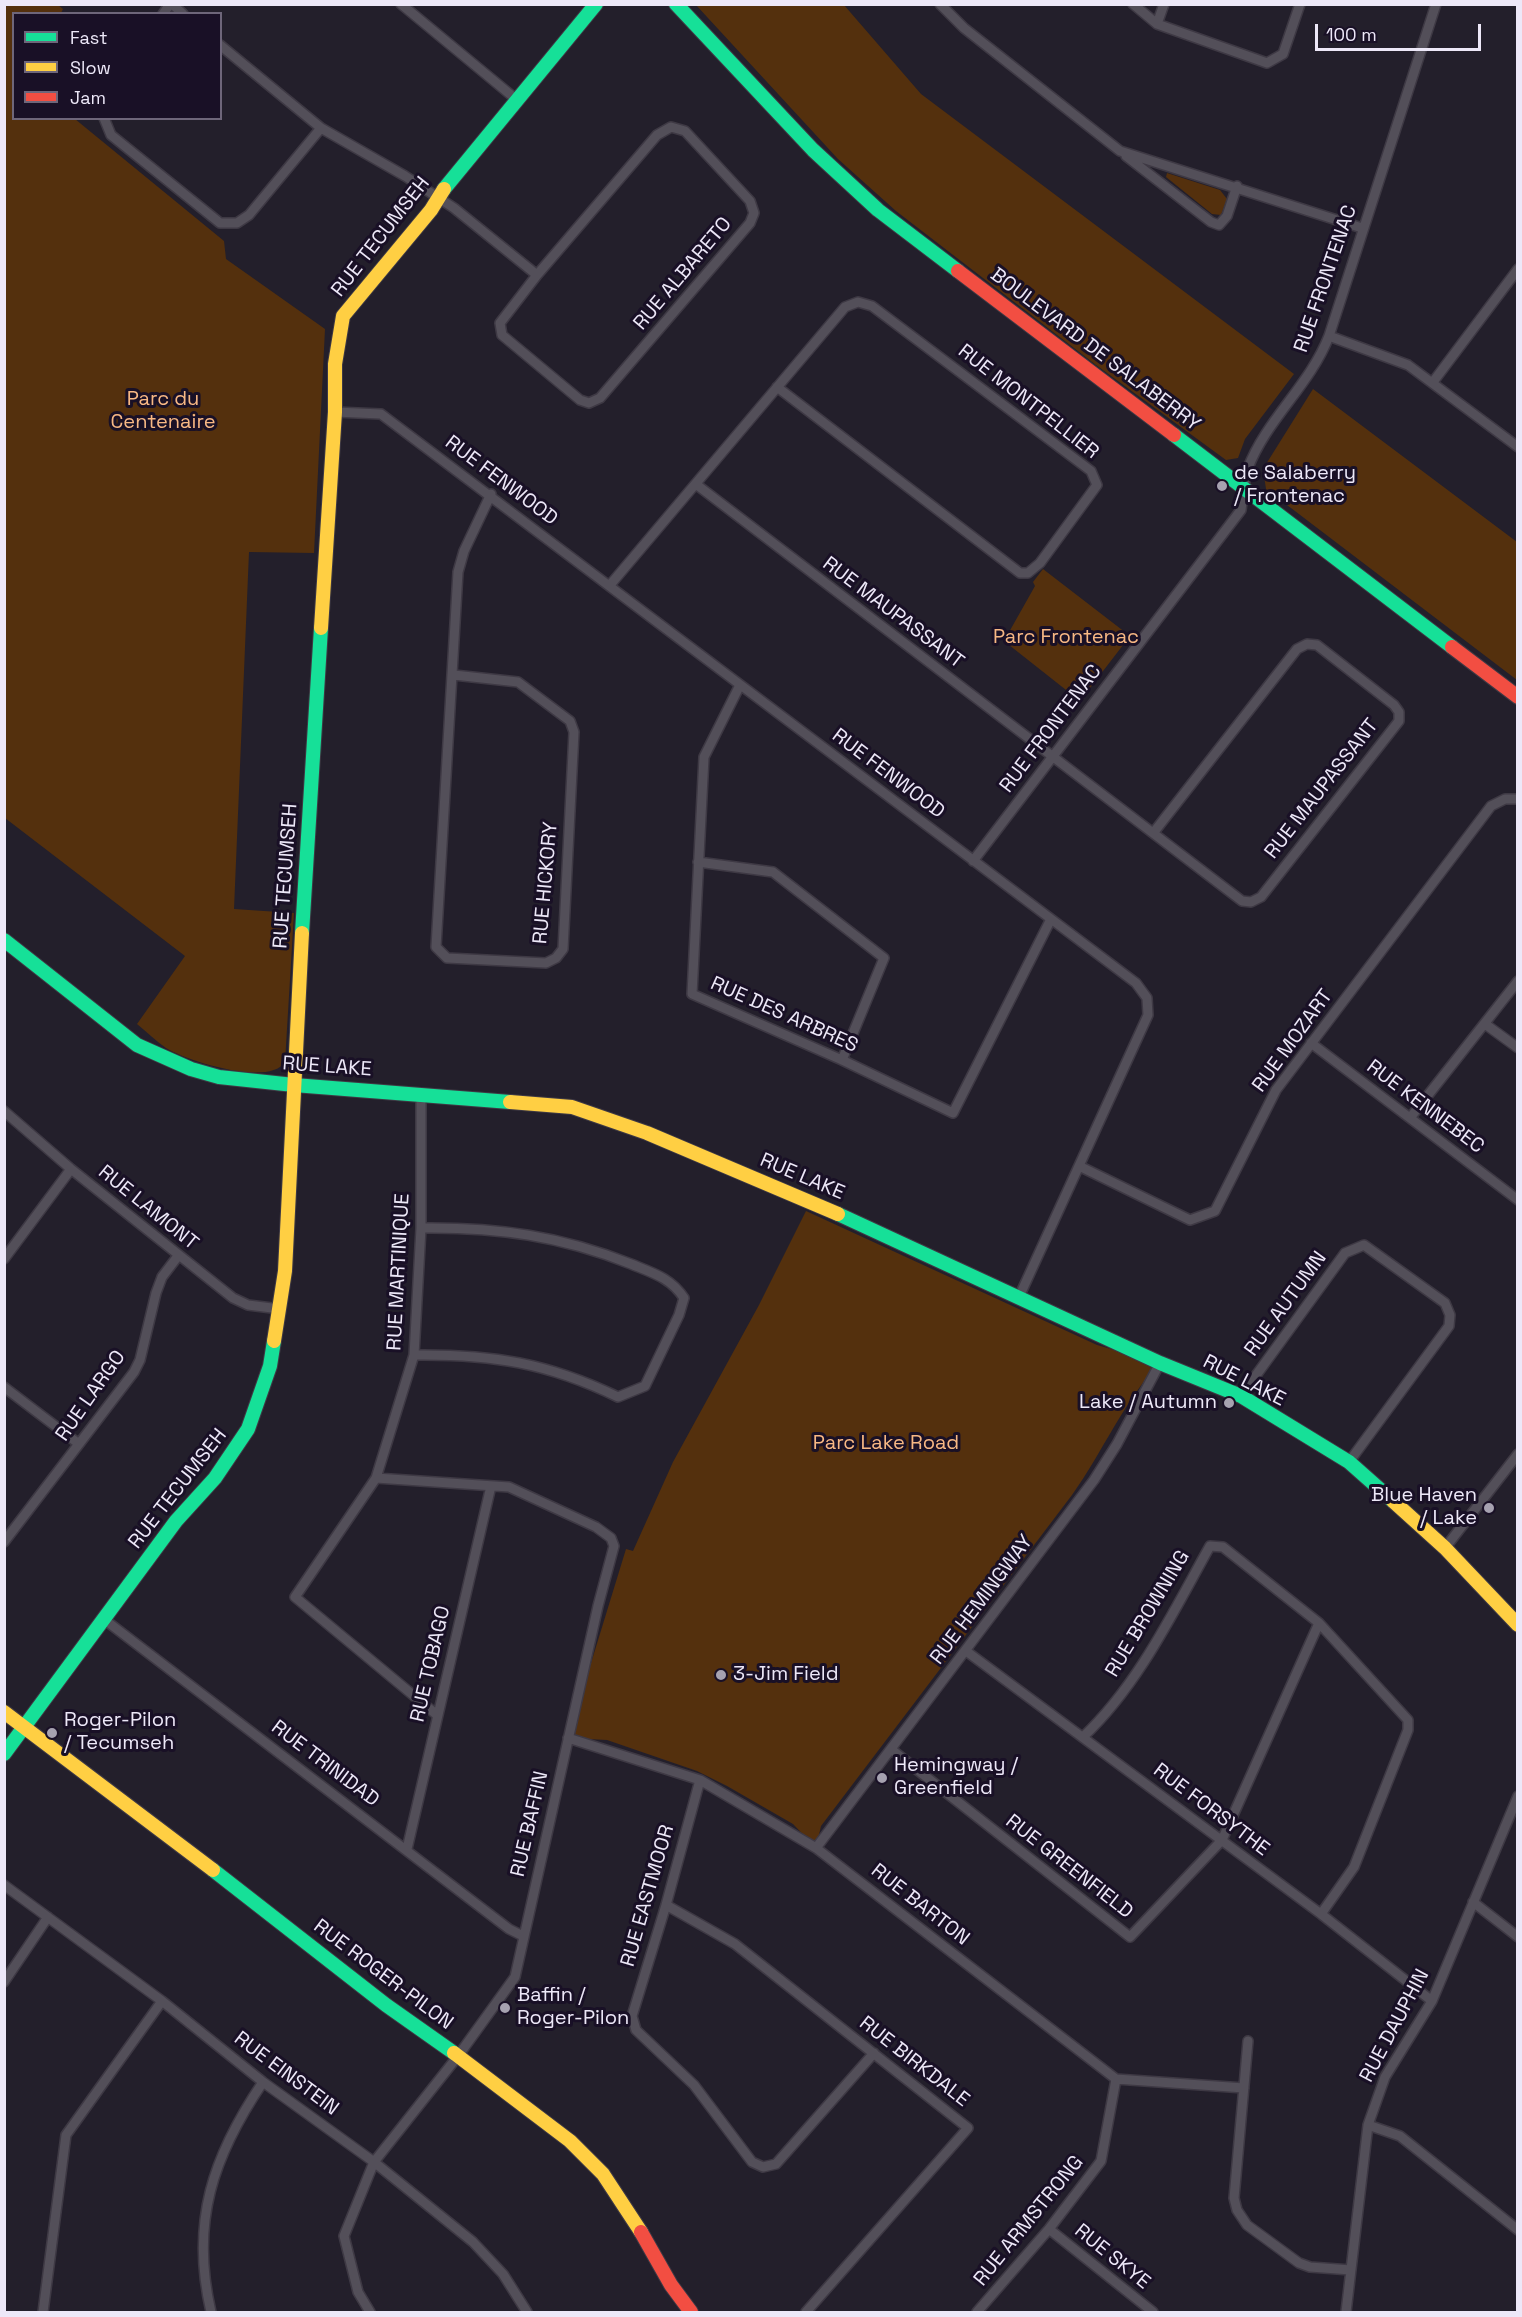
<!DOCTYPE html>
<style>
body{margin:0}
#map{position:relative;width:1522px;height:2317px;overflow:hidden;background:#231f2b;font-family:"Space Grotesk",sans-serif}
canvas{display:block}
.frame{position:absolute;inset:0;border:6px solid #ede8f8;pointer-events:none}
.legend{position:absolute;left:12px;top:12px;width:210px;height:108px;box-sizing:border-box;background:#191026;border:2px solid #6e667a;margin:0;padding:8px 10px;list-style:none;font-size:18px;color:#ede8f8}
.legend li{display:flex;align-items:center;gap:12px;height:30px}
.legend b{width:30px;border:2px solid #6e667a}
.scale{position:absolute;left:1315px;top:24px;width:166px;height:27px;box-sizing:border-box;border:3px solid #ede8f8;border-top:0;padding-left:8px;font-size:18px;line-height:21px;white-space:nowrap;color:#ede8f8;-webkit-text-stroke:4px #191026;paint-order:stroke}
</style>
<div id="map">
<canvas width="1522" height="2317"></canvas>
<div class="frame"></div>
<ul class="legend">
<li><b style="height:8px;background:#16e098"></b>Fast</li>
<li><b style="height:8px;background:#ffcf43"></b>Slow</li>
<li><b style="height:8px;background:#f24e42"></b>Jam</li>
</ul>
<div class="scale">100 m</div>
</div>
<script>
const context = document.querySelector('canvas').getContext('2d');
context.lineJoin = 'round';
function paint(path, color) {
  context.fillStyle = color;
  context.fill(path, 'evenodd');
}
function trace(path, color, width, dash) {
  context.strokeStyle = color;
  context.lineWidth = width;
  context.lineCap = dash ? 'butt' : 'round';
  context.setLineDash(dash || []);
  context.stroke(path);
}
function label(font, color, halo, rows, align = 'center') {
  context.font = font + ' "Space Grotesk",sans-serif';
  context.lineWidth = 6;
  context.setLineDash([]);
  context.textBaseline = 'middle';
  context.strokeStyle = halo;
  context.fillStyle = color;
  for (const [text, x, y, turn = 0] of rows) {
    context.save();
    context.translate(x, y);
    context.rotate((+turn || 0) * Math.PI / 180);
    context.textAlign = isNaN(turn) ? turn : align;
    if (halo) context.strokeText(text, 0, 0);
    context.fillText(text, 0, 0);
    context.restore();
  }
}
const green = new Path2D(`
 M 4,5 L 58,5 L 63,9 L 61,13 L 14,14 L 14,118 L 75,119 L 224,241 L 226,259 L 325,329 L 314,553 L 249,552 L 234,909 L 294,913 L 285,1062 C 269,1087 187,1061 166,1048 C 156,1041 147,1032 137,1024 L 185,956 L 5,818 Z
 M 696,5 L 844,5 L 921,94 L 1294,374 L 1245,439 L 1238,458 L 1226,460 L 1096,365 L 896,211 L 838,159 Z
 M 1167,173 L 1220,190 L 1227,199 L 1221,215 L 1212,214 L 1166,177 Z
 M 1313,389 L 1517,542 L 1517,680 L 1266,489 L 1263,469 Z
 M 1043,569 L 1130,636 L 1080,701 L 1004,641 L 1035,586 L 1033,582 Z
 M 806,1211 L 1097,1345 L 1160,1363 C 1124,1400 1103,1452 1072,1495 L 821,1826 L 816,1848 L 793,1824 L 727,1786 L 697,1771 L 607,1740 L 568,1738 L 626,1549 L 633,1551 L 673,1462 L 759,1305 Z`);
const street = new Path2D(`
 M 172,4 L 183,14
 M 401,4 L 517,100
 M 940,4 L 964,28 L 1120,151 L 1362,228
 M 1133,4 L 1157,24 L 1267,63 L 1283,54 L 1300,4
 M 163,14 L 170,4
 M 1157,24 L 1164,4
 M 220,45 L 321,128 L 405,176 L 454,208 L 537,275
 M 104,118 L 111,135 L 220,223 L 237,223 L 249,215 L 321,128
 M 671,127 L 685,131 L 750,201 L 754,213 L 750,223 L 600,398 L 589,403 L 580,400 L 502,335 L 500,323 L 537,275 L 657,135 Z
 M 1126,156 L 1211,222 L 1219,225 L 1227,216 L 1237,186
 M 1329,336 L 1408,365 L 1518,447
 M 1433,382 L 1518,269
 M 335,412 L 381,414 L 1136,983 L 1147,998 L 1148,1015 L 1019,1297
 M 697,485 L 1242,901 L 1251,902 L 1261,897 L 1399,721 L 1399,712 L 1394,705 L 1317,645 L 1307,644 L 1297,649 L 1154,832
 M 610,585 L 845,307 L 858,302 L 872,306 L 1091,471 L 1097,485 L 1040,563 L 1028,573 L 1020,573 L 777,387
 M 454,675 L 518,682 L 570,721 L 574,732 L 563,949 L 556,958 L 546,963 L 447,958 L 436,947 L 458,572 L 464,551 L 491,494
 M 740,685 L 704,757 L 692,994 L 842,1060 L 953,1113 L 1051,919
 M 973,861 L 1241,510 C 1243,496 1244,481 1248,468 C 1266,420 1310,385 1329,336 L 1436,4
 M 698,862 L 773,872 L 884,958 L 842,1060
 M 1485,1024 L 1518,1048
 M 1311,1043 L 1518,1200
 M 421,1094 L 421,1228 L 414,1355 L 376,1478 L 295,1597 L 437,1715
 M 4,1111 L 71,1169 L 233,1298 L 248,1305 L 280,1309
 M 1410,1118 L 1518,981
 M 1079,1166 L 1190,1220 L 1215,1211 L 1276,1090 L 1491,806 L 1505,799 L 1518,799
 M 4,1259 L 71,1169
 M 414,1355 C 492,1354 548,1363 618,1397 L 645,1386 L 679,1315 L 684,1298 C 671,1278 653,1273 631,1264 C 561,1236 497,1227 421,1228
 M 4,1387 L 79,1444
 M 1241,1396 L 1345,1253 L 1364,1245 L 1445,1303 L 1450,1315 L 1449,1326 L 1349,1462
 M 4,1542 L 134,1372 L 140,1360 L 156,1293 L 162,1277 L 178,1256
 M 1445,1548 L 1518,1454
 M 105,1620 L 509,1929 L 523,1936
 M 966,1651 L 1321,1914 L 1432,2001
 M 1083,1737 C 1139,1684 1173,1612 1210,1546 L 1223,1547 L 1319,1623 L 1408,1720 L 1408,1730 L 1354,1867 L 1321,1914
 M 568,1738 L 700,1780 L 816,1848 L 1116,2079 L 1244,2088
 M 892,1750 L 1130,1937 L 1222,1840 L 1319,1623
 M 700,1780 L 666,1905 L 632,2016 L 636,2030 L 694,2085 L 752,2162 L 763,2167 L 776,2164 L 874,2053
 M 816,1848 L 1094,1480 L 1117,1444 L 1160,1363
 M 407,1849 L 491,1486
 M 4,1885 L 162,2001 L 263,2082 L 374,2162 L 473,2242 L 503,2274 L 527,2312
 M 1473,1902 L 1518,1937
 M 666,1905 L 735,1944 L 968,2128 L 806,2312
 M 4,1982 L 48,1917
 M 1248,2041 L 1234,2198 L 1237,2210 L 1247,2225 L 1299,2263 L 1310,2267 L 1351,2270
 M 1368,2125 L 1400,2136 L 1518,2230
 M 1049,2229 L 1153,2312
 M 43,2312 L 66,2135 L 162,2001
 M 211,2312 C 190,2222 213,2156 263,2082
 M 370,2312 L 358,2292 L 344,2236 L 374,2162 L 458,2056 L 515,1977 L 598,1606 L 614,1546 L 611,1538 L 596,1527 L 509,1487 L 376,1478
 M 977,2312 L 1049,2229 L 1101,2161 L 1116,2079
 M 1346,2312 L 1368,2125 L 1385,2077 L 1432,2001 L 1518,1796`);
const fast = new Path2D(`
 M 676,4 L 813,150 L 878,210 L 958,271
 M 444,189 L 596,4
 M 1174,435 L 1452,647
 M 302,933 L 321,628
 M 4,940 L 137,1045 L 191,1069 L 219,1077 L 294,1085 L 510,1102
 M 838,1214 L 1160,1363 L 1241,1396 L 1349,1462 L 1393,1501
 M 4,1754 L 176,1521 L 215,1478 L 248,1429 L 270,1366 L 274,1341
 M 213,1870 L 386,2005 L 454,2053`);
const slow = new Path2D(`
 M 321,628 L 335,412 L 335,364 L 343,316 L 431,210 L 444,189
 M 510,1102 L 572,1107 L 647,1133 L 838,1214
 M 274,1341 L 285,1271 L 302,933
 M 1393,1501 L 1445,1548 L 1518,1625
 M 4,1712 L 213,1870
 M 454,2053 L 570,2141 L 603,2174 L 641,2232`);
const jam = new Path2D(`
 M 958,271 L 1174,435
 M 1452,647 L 1518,697
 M 641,2232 L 671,2285 L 691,2312`);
const markers = [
 [1222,486,6,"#a6a2b0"],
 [1229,1403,6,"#a6a2b0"],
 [1489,1508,6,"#a6a2b0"],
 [721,1675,6,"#a6a2b0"],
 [52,1733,6,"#a6a2b0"],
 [882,1778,6,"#a6a2b0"],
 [505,2008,6,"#a6a2b0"]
];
const streetNames = [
 ["RUE TECUMSEH",381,237,-52],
 ["RUE ALBARETO",683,274,-50],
 ["RUE FRONTENAC",1326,279,-71],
 ["BOULEVARD DE SALABERRY",1095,350,37],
 ["RUE MONTPELLIER",1028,402,38],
 ["RUE FENWOOD",501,481,37],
 ["RUE MAUPASSANT",893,613,37],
 ["RUE FRONTENAC",1051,729,-53],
 ["RUE FENWOOD",888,774,37],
 ["RUE MAUPASSANT",1322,789,-52],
 ["RUE TECUMSEH",286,876,-86],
 ["RUE HICKORY",546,883,-85],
 ["RUE DES ARBRES",784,1015,24],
 ["RUE MOZART",1293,1041,-54],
 ["RUE LAKE",327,1067,4],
 ["RUE KENNEBEC",1425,1107,37],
 ["RUE LAKE",802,1177,23],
 ["RUE LAMONT",148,1208,39],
 ["RUE MARTINIQUE",399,1272,-87],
 ["RUE AUTUMN",1286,1304,-54],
 ["RUE LAKE",1244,1381,27],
 ["RUE LARGO",91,1396,-55],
 ["RUE TECUMSEH",178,1489,-52],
 ["RUE HEMINGWAY",982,1600,-53],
 ["RUE BROWNING",1148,1614,-59],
 ["RUE TOBAGO",431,1664,-77],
 ["RUE TRINIDAD",325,1764,37],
 ["RUE FORSYTHE",1211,1810,37],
 ["RUE BAFFIN",530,1824,-77],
 ["RUE GREENFIELD",1069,1867,38],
 ["RUE EASTMOOR",648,1896,-74],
 ["RUE BARTON",920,1905,38],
 ["RUE ROGER-PILON",383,1975,37],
 ["RUE DAUPHIN",1395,2026,-62],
 ["RUE BIRKDALE",914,2062,38],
 ["RUE EINSTEIN",286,2074,37],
 ["RUE ARMSTRONG",1029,2221,-51],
 ["RUE SKYE",1112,2257,39]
];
const parkNames = [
 ["Parc du",163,400],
 ["Centenaire",163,423],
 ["Parc Frontenac",1066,638],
 ["Parc Lake Road",886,1444]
];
const poiNames = [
 ["de Salaberry",1234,474],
 ["/ Frontenac",1234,497],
 ["Lake / Autumn",1217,1403,"right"],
 ["Blue Haven",1477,1496,"right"],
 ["/ Lake",1477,1519,"right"],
 ["3-Jim Field",733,1675],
 ["Roger-Pilon",64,1721],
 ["/ Tecumseh",64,1744],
 ["Hemingway /",894,1766],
 ["Greenfield",894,1789],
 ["Baffin /",517,1996],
 ["Roger-Pilon",517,2019]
];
paint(green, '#54300d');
trace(street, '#3e3944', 12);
trace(fast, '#3e3944', 16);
trace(slow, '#3e3944', 16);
trace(jam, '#3e3944', 16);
trace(street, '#534f59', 9);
trace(fast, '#16e098', 14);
trace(slow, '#ffcf43', 14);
trace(jam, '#f24e42', 14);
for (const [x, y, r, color] of markers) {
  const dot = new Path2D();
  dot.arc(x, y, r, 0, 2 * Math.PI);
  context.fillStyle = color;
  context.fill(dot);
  trace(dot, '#191026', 2);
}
label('20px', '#ede8f8', '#191026', streetNames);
label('20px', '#f8b884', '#191026', parkNames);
label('20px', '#ede8f8', '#191026', poiNames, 'left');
</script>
